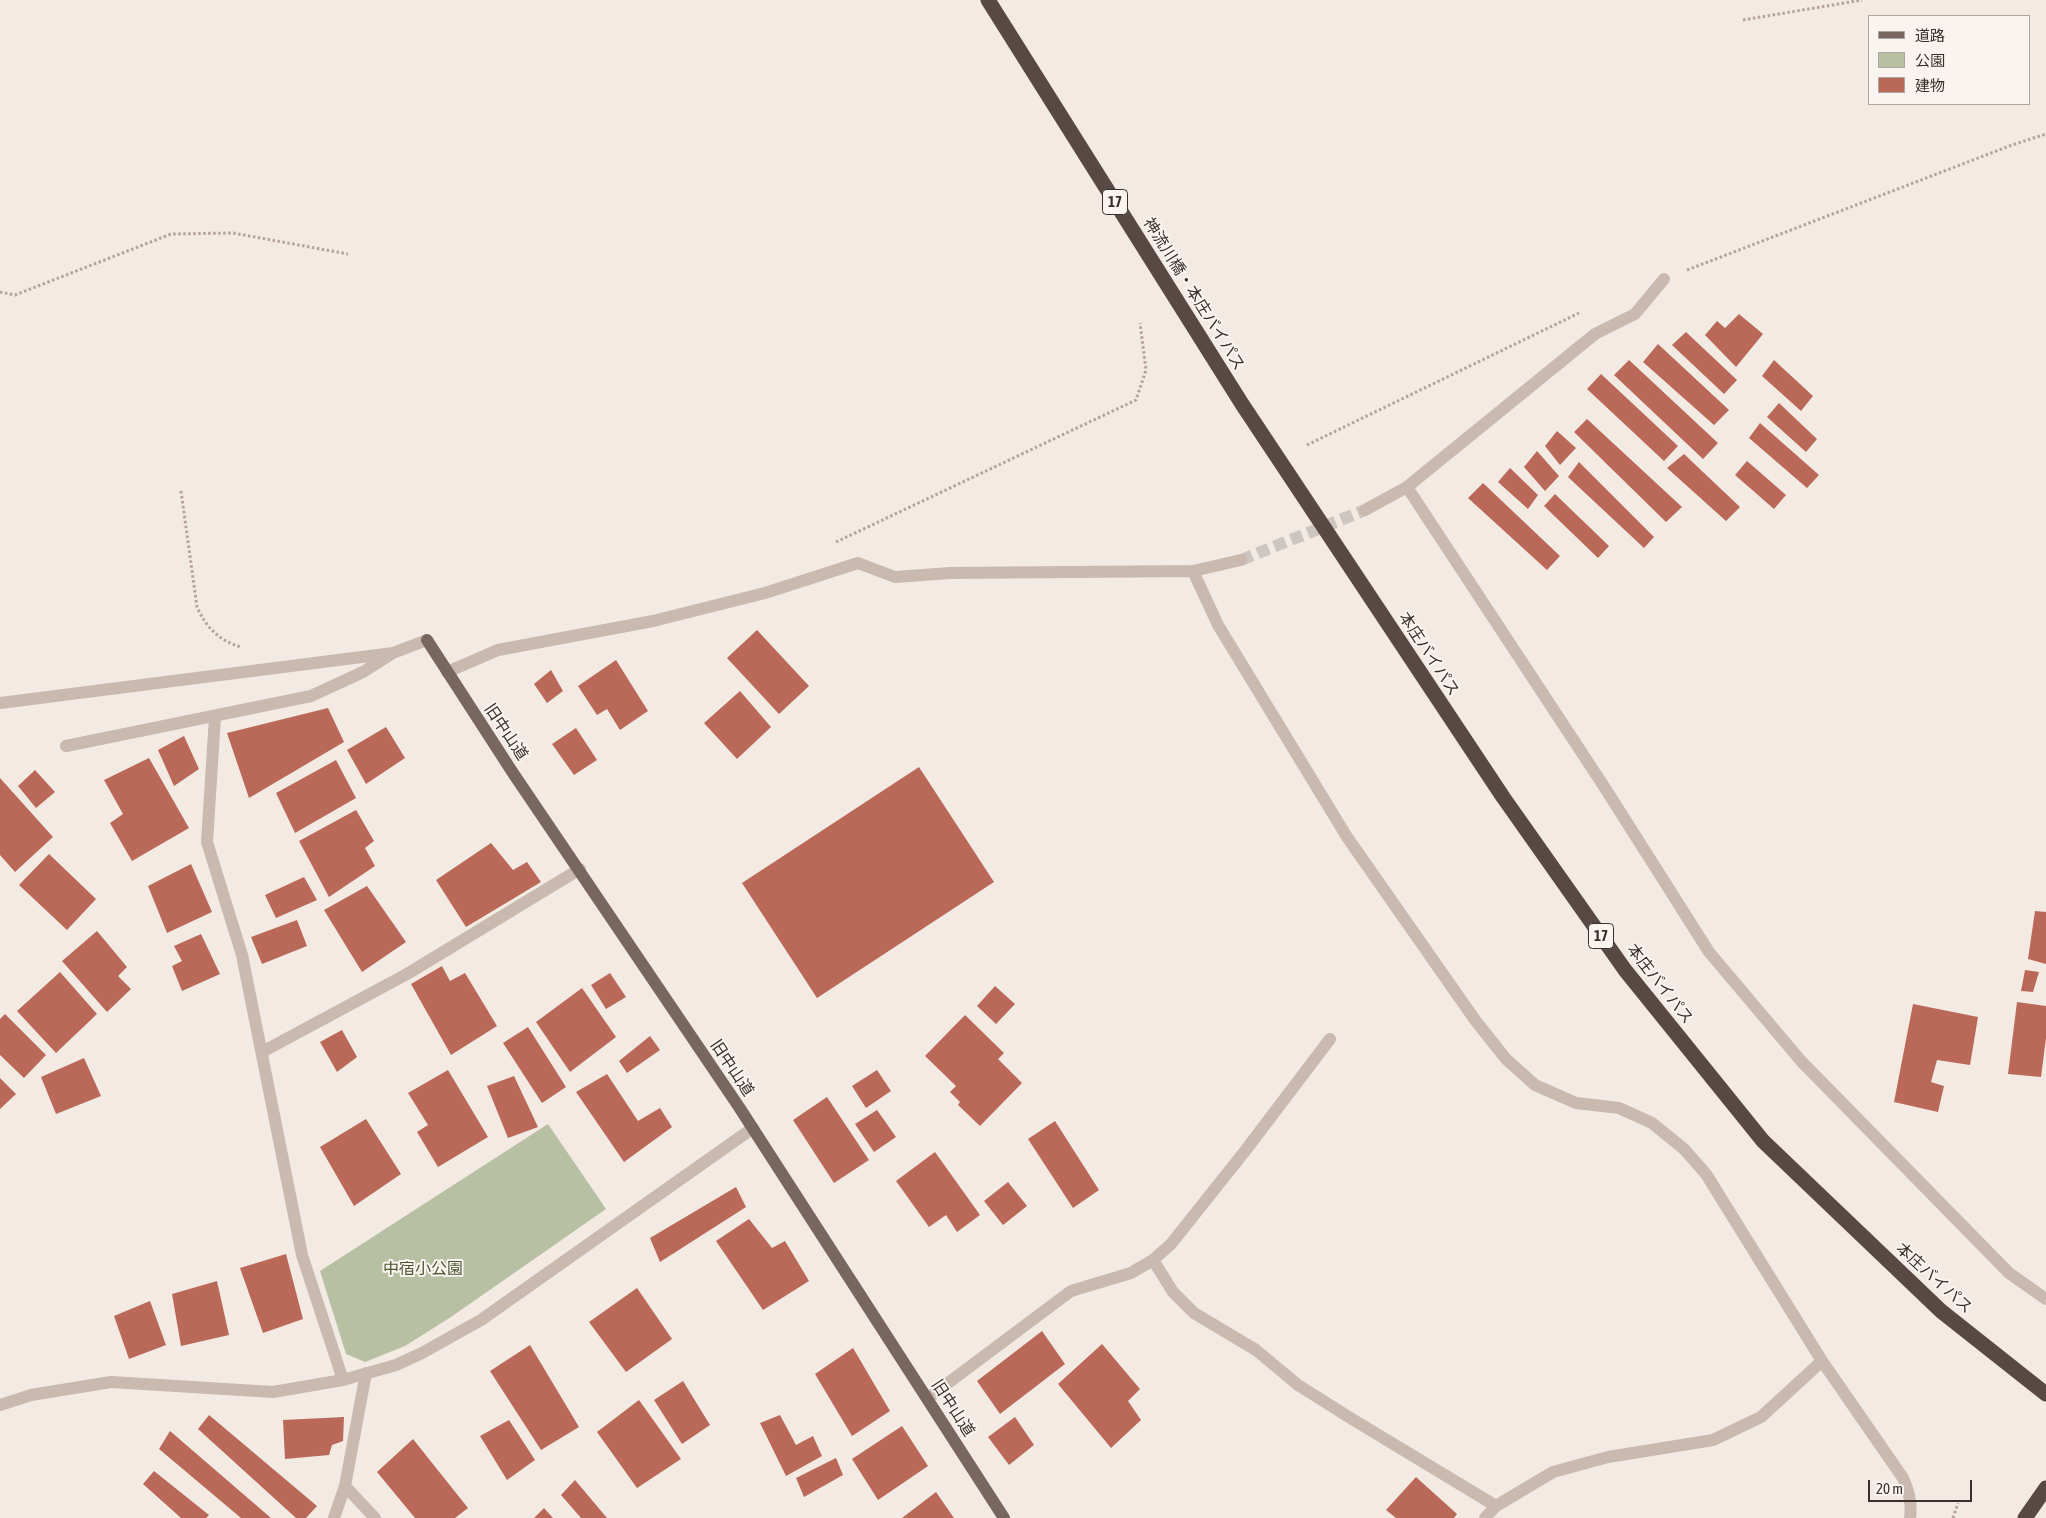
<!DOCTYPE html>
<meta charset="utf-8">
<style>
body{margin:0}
#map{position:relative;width:2046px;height:1518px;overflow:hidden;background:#f2eae3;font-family:"Asap Condensed","Noto Sans JP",sans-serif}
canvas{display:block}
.legend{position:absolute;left:1868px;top:15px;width:162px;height:90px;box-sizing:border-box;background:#f9f4ef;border:1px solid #aca6a1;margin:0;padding:6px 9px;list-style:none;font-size:15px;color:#39302d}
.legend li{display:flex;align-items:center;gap:10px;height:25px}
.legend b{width:25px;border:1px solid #aca6a1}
.scale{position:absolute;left:1868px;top:1480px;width:104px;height:22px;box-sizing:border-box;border:2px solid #39302d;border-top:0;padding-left:6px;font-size:15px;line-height:18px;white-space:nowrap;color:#39302d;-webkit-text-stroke:4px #f9f4ef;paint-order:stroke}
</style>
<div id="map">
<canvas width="2046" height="1518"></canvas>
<ul class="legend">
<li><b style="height:6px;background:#79665f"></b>道路</li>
<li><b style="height:14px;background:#b8c0a4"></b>公園</li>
<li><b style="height:14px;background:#ba6959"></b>建物</li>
</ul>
<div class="scale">20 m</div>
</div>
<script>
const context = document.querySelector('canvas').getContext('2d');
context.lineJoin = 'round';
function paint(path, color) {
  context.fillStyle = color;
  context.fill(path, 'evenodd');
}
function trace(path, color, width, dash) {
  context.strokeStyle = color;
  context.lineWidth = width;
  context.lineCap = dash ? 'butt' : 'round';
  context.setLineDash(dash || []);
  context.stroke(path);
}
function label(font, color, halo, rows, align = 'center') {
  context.font = font + ' "Asap Condensed","Noto Sans JP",sans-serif';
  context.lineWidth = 4;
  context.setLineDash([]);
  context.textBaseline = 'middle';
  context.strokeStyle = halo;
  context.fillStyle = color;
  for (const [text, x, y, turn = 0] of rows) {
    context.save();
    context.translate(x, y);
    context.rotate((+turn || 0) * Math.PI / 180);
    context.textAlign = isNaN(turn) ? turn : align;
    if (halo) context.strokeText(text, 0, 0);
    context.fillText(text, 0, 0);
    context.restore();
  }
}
const green = new Path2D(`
 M 548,1124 L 606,1209 L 451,1317 L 405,1346 L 365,1362 L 346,1354 L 320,1271 Z`);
const building = new Path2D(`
 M 1739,314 L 1763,334 L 1736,367 L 1705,335 L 1717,321 L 1725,328 Z
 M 1686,332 L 1737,380 L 1724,394 L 1672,345 Z
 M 1658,344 L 1729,410 L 1714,425 L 1643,362 Z
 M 1629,360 L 1718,443 L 1703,459 L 1614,375 Z
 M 1774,360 L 1813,396 L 1801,411 L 1762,376 Z
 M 1601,374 L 1678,446 L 1664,461 L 1587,389 Z
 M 1779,403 L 1817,439 L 1806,452 L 1767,417 Z
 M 1587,419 L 1682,507 L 1666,522 L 1574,432 Z
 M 1760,423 L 1819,475 L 1807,488 L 1749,438 Z
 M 1557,431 L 1576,448 L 1560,465 L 1545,446 Z
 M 1537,451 L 1559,476 L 1545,491 L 1524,467 Z
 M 1684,454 L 1740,507 L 1726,521 L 1667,468 Z
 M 1747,461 L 1786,495 L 1774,509 L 1735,475 Z
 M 1579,462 L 1654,537 L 1644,548 L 1568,477 Z
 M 1510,468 L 1538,495 L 1528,509 L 1498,482 Z
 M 1483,483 L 1560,556 L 1547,570 L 1468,498 Z
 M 1555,494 L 1609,546 L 1598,558 L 1544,506 Z
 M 757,630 L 809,686 L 779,714 L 727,658 Z
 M 616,660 L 648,711 L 620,730 L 607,709 L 597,715 L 578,686 Z
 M 551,670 L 563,691 L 547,703 L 534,684 Z
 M 740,691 L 771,727 L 737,759 L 704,723 Z
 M 328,708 L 344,742 L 249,798 L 227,733 Z
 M 386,727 L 405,758 L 366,784 L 347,750 Z
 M 576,728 L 597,760 L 574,775 L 552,744 Z
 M 184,736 L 199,769 L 174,786 L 158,750 Z
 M 149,758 L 189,828 L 132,861 L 110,823 L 123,814 L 104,780 Z
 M 336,760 L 356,798 L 295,833 L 276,793 Z
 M 919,767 L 994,882 L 817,998 L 742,883 Z
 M 35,770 L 55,792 L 36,808 L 18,786 Z
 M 0,778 L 53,837 L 15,872 L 0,855 Z
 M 356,810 L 374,841 L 365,848 L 375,866 L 329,897 L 299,841 Z
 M 491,843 L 513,870 L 527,862 L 541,882 L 466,927 L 436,880 Z
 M 49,854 L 96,899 L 67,930 L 19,885 Z
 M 191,864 L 212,912 L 167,933 L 148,886 Z
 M 304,877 L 317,900 L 276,918 L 265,895 Z
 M 367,886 L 406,942 L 362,972 L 324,910 Z
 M 2035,911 L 2046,912 L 2046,964 L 2028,959 Z
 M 297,920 L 307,946 L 262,964 L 251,937 Z
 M 97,931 L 127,967 L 118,976 L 131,989 L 107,1012 L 62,961 Z
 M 201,934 L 220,974 L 182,991 L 172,966 L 182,961 L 174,946 Z
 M 442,966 L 450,981 L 465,973 L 497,1026 L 451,1055 L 411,984 Z
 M 2025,970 L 2039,972 L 2033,992 L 2021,991 Z
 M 60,972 L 97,1014 L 56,1053 L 17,1011 Z
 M 610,973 L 626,997 L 606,1009 L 591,985 Z
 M 995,986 L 1015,1004 L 996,1024 L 977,1006 Z
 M 582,988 L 616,1037 L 570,1072 L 536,1022 Z
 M 2017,1002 L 2046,1006 L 2046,1038 L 2041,1077 L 2008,1074 Z
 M 1913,1004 L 1978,1017 L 1970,1065 L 1937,1060 L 1931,1082 L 1944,1086 L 1938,1112 L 1894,1102 Z
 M 5,1014 L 46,1055 L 24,1078 L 0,1055 L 0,1019 Z
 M 965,1015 L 1004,1053 L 998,1059 L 1022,1083 L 980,1126 L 958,1105 L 960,1102 L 950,1092 L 956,1086 L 925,1056 Z
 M 528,1027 L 566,1087 L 542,1103 L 503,1043 Z
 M 342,1030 L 357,1057 L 337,1072 L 320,1042 Z
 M 650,1036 L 660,1050 L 627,1073 L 619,1061 Z
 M 84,1058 L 101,1096 L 56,1114 L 41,1077 Z
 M 448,1070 L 488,1137 L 438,1167 L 417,1132 L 428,1125 L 408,1093 Z
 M 877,1070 L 891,1091 L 866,1108 L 852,1086 Z
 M 607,1074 L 638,1121 L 660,1108 L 672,1127 L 624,1162 L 576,1092 Z
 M 514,1076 L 538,1127 L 508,1138 L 487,1086 Z
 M 0,1078 L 16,1094 L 0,1109 Z
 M 827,1097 L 869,1160 L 834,1183 L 793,1120 Z
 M 877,1110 L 896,1137 L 874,1152 L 855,1124 Z
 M 366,1119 L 401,1174 L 354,1206 L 320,1147 Z
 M 1055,1121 L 1099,1190 L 1073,1208 L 1028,1139 Z
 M 935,1152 L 980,1215 L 957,1232 L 946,1215 L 929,1227 L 896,1181 Z
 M 1008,1182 L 1027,1206 L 1003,1225 L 984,1201 Z
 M 736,1187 L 746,1207 L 660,1262 L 650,1238 Z
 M 749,1219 L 772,1248 L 785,1241 L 809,1281 L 763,1310 L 716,1241 Z
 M 286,1254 L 303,1319 L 263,1333 L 240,1268 Z
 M 217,1281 L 229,1335 L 181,1346 L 172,1294 Z
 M 637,1288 L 672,1339 L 626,1372 L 589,1322 Z
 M 150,1301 L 166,1345 L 129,1359 L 114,1316 Z
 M 1042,1331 L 1065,1364 L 1000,1414 L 977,1381 Z
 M 1102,1344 L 1140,1389 L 1128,1401 L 1141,1420 L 1111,1448 L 1058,1384 Z
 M 530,1345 L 579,1427 L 541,1450 L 490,1371 Z
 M 853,1348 L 890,1411 L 852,1436 L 815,1374 Z
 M 683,1381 L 710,1425 L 682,1444 L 654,1400 Z
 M 639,1400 L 681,1459 L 637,1488 L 597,1432 Z
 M 209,1415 L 317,1506 L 306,1518 L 296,1518 L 198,1429 Z
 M 780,1415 L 796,1445 L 813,1436 L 822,1456 L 786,1476 L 760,1423 Z
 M 344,1417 L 343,1441 L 332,1445 L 329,1455 L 285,1459 L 283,1420 Z
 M 1015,1417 L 1034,1445 L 1009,1465 L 988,1437 Z
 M 509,1420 L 535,1460 L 507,1480 L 480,1436 Z
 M 902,1426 L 928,1466 L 878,1500 L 852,1459 Z
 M 170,1431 L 271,1518 L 241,1518 L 159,1449 Z
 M 413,1439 L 468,1508 L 455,1518 L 415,1518 L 377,1472 Z
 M 836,1458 L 843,1475 L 804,1497 L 796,1478 Z
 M 154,1471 L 209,1515 L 206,1518 L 181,1518 L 143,1484 Z
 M 1416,1477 L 1457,1514 L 1454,1518 L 1396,1518 L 1386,1510 Z
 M 575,1480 L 607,1518 L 581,1518 L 561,1495 Z
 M 936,1492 L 954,1518 L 902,1518 Z
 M 544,1508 L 553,1518 L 534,1518 Z`);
const minorTunnel = new Path2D(`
 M 1241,560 L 1365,510`);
const path = new Path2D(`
 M 1743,20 L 1862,0
 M 1687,270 L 2012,145 L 2046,134
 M 0,292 L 15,295 L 171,234 L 233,233 L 348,254
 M 1307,445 L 1579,313
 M 181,491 L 197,607 C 206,627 219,641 241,647
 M 836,542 L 1136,400 L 1146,370 L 1140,323
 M 1953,1518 L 1958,1503`);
const minor = new Path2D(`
 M 1407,487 L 1605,788 L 1709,952 L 1801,1061 L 2009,1273 L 2046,1299
 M 1365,510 L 1407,487 L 1595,334 L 1635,314 L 1664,279
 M 1193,571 L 1218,625 L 1347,837 L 1475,1020 L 1506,1059 L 1535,1085 L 1576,1103 L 1619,1108 L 1652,1123 L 1684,1149 L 1706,1174 L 1822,1361 L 1903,1478 C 1909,1492 1912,1503 1910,1518
 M 447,672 L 498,650 L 653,621 L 765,593 L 858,563 L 895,577 L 950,573 L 1193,571 L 1241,560
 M 0,703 L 393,653
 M 215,717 L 207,842 L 242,955 L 302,1255 L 343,1380
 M 66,746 L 311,696 L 363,672 L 393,653 L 427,640
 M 262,1052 L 407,974 L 580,869
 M 1153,1260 L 1173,1292 L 1194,1313 L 1256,1350 L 1298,1385 L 1352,1419 L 1496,1506
 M 928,1398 L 1071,1291 L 1131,1273 L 1153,1260 L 1171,1244 L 1245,1151 L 1330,1039
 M 0,1405 L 31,1395 L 111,1382 L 273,1392 L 343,1380 L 396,1365 L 422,1353 L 481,1320 L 753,1128
 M 345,1486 L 375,1518
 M 334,1518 L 345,1486 L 366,1373
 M 1485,1518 L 1496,1506 L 1553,1472 L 1608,1457 L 1713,1440 L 1761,1417 L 1822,1361`);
const major = new Path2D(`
 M 427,640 L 513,773 L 739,1107 L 1004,1518`);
const highway = new Path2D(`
 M 988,0 L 1242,404 L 1503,797 L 1625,970 L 1763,1141 L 1941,1311 L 2046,1394
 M 2025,1518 L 2046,1488`);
const shields = [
 [1115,202,25],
 [1601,936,25]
];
const shieldNames = [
 ["17",1115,202],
 ["17",1601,936]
];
const streetNames = [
 ["神流川橋・本庄バイパス",1194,294,58],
 ["本庄バイパス",1429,654,57],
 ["旧中山道",506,732,56],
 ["本庄バイパス",1660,984,52],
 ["旧中山道",732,1068,56],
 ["本庄バイパス",1934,1278,42],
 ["旧中山道",953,1408,57]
];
const parkNames = [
 ["中宿小公園",423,1269]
];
paint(green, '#b8c0a4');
paint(building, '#ba6959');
trace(minorTunnel, '#cdc5bf', 12, [12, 6]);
trace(path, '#b5a39a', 3, [2.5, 2.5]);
trace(minor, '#c9b9af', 12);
trace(major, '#79665f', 12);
trace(highway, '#594945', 15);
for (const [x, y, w] of shields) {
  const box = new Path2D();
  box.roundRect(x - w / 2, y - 12.5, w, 25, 4);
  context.fillStyle = '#f9f4ef';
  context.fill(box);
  trace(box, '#39302d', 1);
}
label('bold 15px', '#39302d', null, shieldNames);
label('16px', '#39302d', '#f9f4ef', streetNames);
label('16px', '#4b5533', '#f9f4ef', parkNames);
</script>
